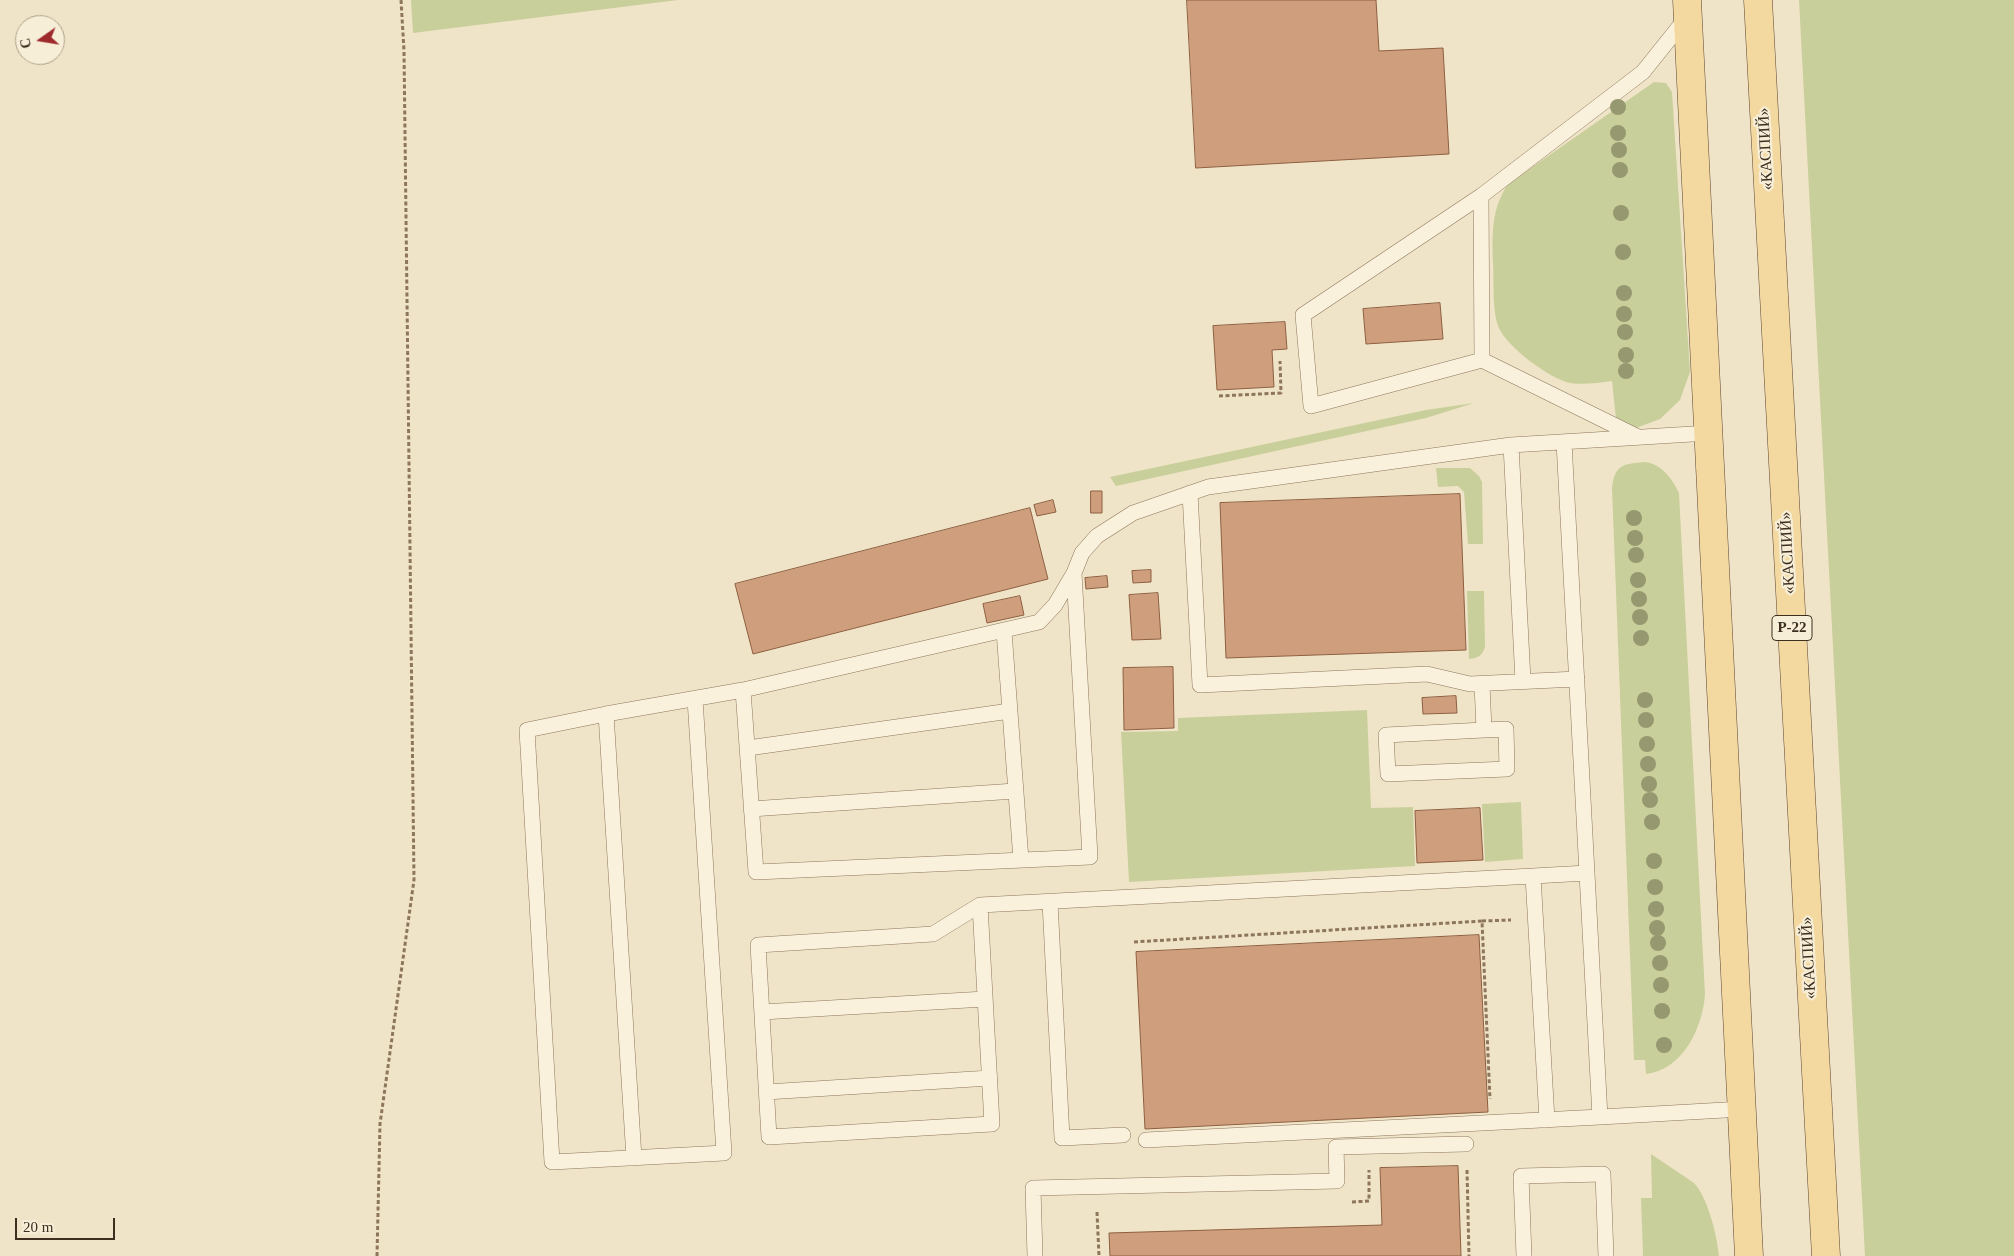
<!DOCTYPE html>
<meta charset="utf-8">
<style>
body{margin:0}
#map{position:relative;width:2014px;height:1256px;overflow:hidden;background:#f0e4c8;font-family:Georgia,serif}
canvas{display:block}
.north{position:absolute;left:15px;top:15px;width:50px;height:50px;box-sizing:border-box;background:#f7eed8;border:1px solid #ada18e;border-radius:50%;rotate:257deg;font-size:14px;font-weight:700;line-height:20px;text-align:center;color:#3d2e20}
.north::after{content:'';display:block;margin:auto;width:18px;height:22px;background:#9e2a2b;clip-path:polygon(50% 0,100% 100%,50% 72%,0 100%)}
.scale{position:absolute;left:15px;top:1218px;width:100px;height:22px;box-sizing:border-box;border:2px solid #3d2e20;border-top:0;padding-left:6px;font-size:15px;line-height:18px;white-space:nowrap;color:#3d2e20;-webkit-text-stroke:4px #f7eed8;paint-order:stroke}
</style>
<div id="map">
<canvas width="2014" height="1256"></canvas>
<div class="north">С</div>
<div class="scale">20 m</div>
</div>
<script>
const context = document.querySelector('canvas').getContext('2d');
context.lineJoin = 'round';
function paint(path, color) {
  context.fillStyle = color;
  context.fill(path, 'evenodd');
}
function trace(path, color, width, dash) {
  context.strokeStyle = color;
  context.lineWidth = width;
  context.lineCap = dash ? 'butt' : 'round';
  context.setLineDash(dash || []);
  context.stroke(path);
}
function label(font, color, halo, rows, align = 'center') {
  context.font = font + ' Georgia,serif';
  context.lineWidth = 4.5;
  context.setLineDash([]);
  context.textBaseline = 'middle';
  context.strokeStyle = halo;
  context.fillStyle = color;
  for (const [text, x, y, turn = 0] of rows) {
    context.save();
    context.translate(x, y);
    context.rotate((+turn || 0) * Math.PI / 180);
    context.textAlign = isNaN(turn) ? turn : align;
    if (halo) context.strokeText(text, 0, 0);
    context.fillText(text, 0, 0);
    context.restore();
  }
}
const green = new Path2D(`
 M 411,0 L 678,0 L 413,33 Z
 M 1799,0 L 2014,0 L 2014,1256 L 1865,1256 Z
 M 1654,82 L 1666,83 L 1672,92 L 1690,372 L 1680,400 L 1660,419 L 1636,428 L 1616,419 L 1612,381 C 1598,383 1584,385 1570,383 C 1550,379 1507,347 1499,328 C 1492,312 1494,282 1493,264 C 1492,235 1491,209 1508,184 Z
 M 1474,403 L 1426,418 L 1116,486 L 1110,477 L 1426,410 Z
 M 1646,462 C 1662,465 1672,478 1679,493 L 1705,994 C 1703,1027 1683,1070 1646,1074 L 1645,1060 L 1634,1060 L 1612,488 C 1615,464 1623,464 1646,462 Z
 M 1436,468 L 1470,468 L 1479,476 L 1482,482 L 1483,544 L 1468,544 L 1464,492 L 1458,486 L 1438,487 Z
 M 1467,591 L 1484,591 L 1485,647 C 1482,656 1478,658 1469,659 Z
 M 1367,710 L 1371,808 L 1413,807 L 1415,866 L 1129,882 L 1121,732 L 1178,731 L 1178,718 Z
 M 1521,802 L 1523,859 L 1485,862 L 1482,804 Z
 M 1651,1154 L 1694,1183 C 1708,1198 1717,1235 1719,1256 L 1643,1256 L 1641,1198 L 1652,1198 Z`);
const building = new Path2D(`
 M 1187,0 L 1376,0 L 1379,51 L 1443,48 L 1449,154 L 1196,168 Z
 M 1440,303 L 1443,339 L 1366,344 L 1363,309 Z
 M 1285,322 L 1287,349 L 1272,350 L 1274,387 L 1217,390 L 1213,326 Z
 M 1091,491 L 1102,491 L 1102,513 L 1091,513 Z
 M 1460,494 L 1466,650 L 1226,658 L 1220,503 Z
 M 1053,500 L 1056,512 L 1037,516 L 1034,505 Z
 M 1030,508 L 1048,579 L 753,654 L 735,584 Z
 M 1151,570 L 1151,582 L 1133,583 L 1132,571 Z
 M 1107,576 L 1108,587 L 1086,589 L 1085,578 Z
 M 1158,593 L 1161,639 L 1132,640 L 1129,595 Z
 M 1020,596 L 1024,615 L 987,623 L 983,604 Z
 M 1173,667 L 1174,728 L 1124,730 L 1123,668 Z
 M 1456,696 L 1457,713 L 1423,714 L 1422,698 Z
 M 1480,808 L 1483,860 L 1417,863 L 1415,811 Z
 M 1479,935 L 1488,1112 L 1145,1129 L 1136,952 Z
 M 1458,1166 L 1461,1256 L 1110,1256 L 1109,1233 L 1382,1225 L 1380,1168 Z`);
const path = new Path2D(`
 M 1219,396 L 1281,393 L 1280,361
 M 1482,921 L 1511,920
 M 1134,942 L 1482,921 L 1490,1099
 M 1467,1170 L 1469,1256
 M 1352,1202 L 1369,1201 L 1369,1170
 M 1097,1212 L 1099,1256
 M 377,1256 L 380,1124 L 414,880 L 404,51 L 401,0`);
const lane = new Path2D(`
 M 1481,196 L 1482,360
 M 1636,436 L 1482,360 L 1311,406 L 1303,315 L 1481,196 L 1643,72 L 1687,17
 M 1564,442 L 1600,1117 L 1743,1109
 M 1511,445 L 1523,681
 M 1190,493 L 1200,685 L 1427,674 L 1470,684 L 1577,679
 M 1074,573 L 1055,605 L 1039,622 L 743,690 L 756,872 L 1090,857 L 1074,573 L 1082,553 L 1097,536 L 1133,513 L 1208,487 L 1511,445 L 1709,433
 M 1004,631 L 1021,860
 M 1482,684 L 1484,730 L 1506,729 L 1507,769 L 1388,774 L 1386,735 L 1484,730
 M 695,699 L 724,1153 L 552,1162 L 527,730 L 606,714 L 743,690
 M 606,714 L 634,1158
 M 748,748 L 1010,711
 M 751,809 L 1015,791
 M 1050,902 L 1062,1138 L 1123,1135
 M 980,905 L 992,1124 L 769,1137 L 758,945 L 933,934 L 980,905 L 1533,876
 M 762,1012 L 985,999
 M 766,1092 L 990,1078
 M 1547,1120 L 1533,876 L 1587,873
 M 1146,1140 L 1600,1117
 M 1035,1256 L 1033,1188 L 1337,1181 L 1336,1147 L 1466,1144
 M 1524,1256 L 1521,1176 L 1603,1174 L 1606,1256`);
const primary = new Path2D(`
 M 1687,0 L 1749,1256
 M 1758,0 L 1826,1256`);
const trees = [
 [1618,107],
 [1618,133],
 [1619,150],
 [1620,170],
 [1621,213],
 [1623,252],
 [1624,293],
 [1624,314],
 [1625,332],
 [1626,355],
 [1626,371],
 [1634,518],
 [1635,538],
 [1636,555],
 [1638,580],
 [1639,599],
 [1640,617],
 [1641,638],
 [1645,700],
 [1646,720],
 [1647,744],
 [1648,764],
 [1649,784],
 [1650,800],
 [1652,822],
 [1654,861],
 [1655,887],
 [1656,909],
 [1657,928],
 [1658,943],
 [1660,963],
 [1661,985],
 [1662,1011],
 [1664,1045]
];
const shields = [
 [1792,628,40]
];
const shieldNames = [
 ["Р-22",1792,628]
];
const streetNames = [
 ["«КАСПИЙ»",1766,149,-93],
 ["«КАСПИЙ»",1788,553,-93],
 ["«КАСПИЙ»",1809,958,-93]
];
paint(green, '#c9cf9b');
paint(building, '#cf9f7d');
trace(building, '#8d5f41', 1);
trace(lane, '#8d765c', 16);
trace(primary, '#5b4430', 29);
trace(path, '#8d765c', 3, [4, 2.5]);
trace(lane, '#faf1dc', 15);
trace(primary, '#f3d9a0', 28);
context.fillStyle = '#96986f';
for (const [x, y] of trees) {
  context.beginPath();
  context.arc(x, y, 8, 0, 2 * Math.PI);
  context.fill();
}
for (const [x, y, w] of shields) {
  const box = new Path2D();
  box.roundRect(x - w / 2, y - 12.5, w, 25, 4);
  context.fillStyle = '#f7eed8';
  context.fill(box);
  trace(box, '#3d2e20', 1);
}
label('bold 15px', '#3d2e20', null, shieldNames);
label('16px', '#3d2e20', '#f7eed8', streetNames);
</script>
